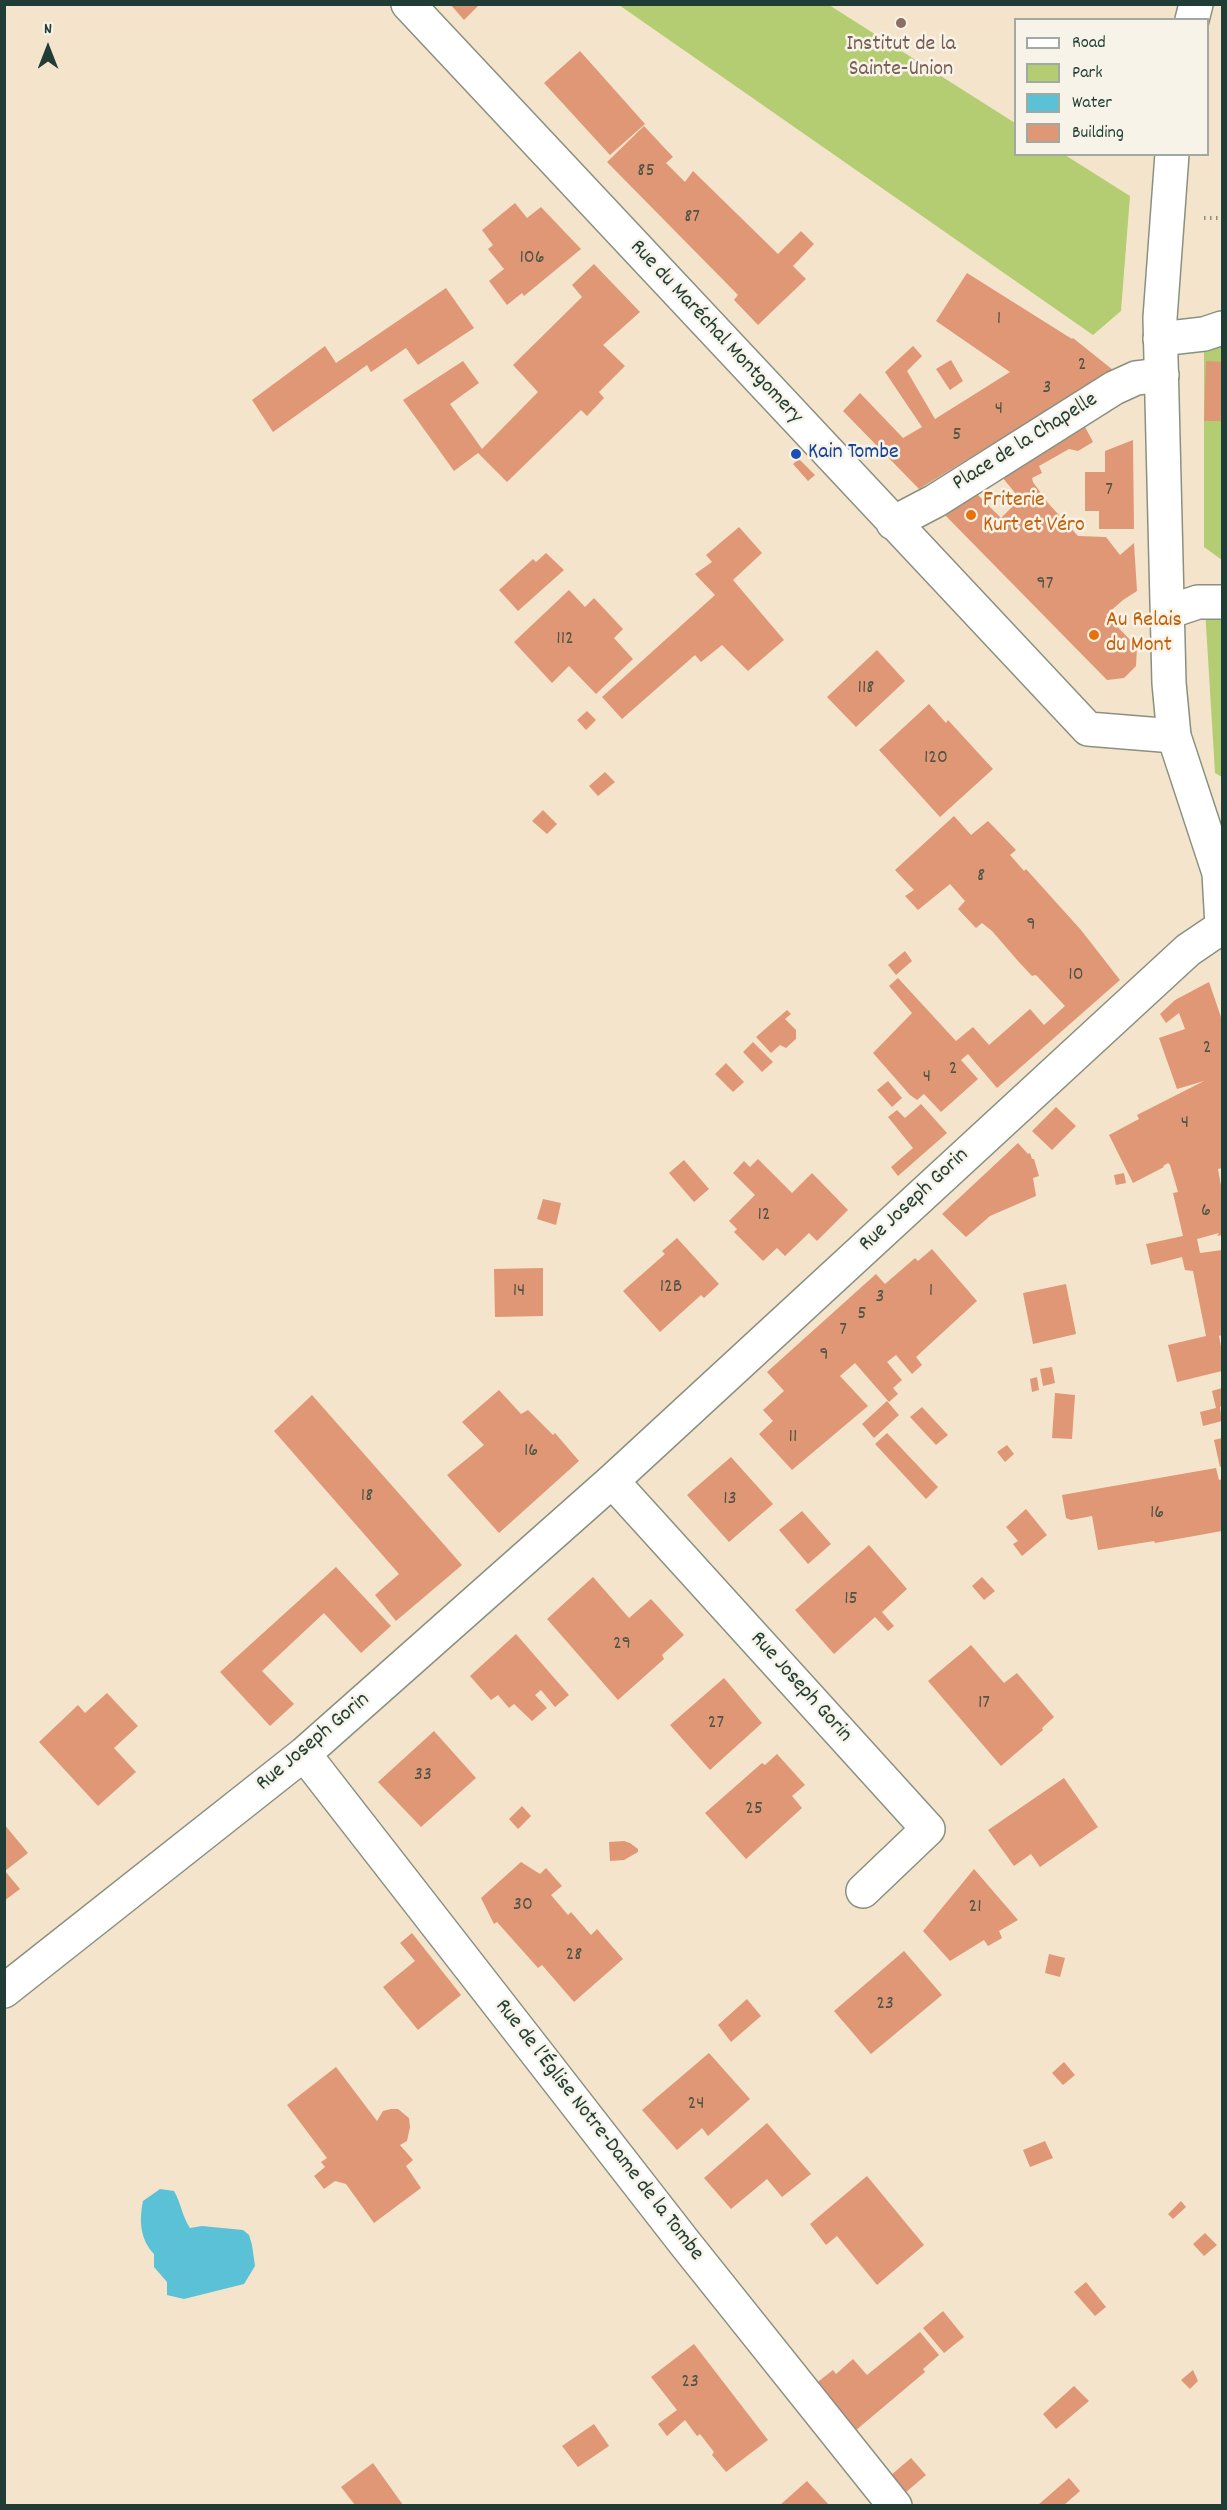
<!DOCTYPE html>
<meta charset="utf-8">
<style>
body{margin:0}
#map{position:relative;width:1227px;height:2510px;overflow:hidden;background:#f4e4cc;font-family:Dekko,sans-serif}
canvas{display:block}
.frame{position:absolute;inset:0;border:6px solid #1f3d34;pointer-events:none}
.legend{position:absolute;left:1014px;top:18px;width:195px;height:138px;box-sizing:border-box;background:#f7f3e8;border:2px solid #a1aaa0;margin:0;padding:8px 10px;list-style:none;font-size:18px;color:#1f3d34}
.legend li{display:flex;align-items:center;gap:12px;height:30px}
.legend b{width:30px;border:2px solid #a1aaa0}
.north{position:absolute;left:18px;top:18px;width:60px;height:60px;-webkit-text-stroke:4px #f7f3e8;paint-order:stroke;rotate:0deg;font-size:16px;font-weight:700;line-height:24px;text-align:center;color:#1f3d34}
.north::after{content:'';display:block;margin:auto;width:21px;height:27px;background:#1f3d34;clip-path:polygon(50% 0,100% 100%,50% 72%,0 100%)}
</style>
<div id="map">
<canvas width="1227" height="2510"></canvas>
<div class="frame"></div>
<ul class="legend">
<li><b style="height:8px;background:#fff"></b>Road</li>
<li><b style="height:16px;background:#b4cd72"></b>Park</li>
<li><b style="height:16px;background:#5ac1d7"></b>Water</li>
<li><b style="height:16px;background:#df9776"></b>Building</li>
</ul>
<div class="north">N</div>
</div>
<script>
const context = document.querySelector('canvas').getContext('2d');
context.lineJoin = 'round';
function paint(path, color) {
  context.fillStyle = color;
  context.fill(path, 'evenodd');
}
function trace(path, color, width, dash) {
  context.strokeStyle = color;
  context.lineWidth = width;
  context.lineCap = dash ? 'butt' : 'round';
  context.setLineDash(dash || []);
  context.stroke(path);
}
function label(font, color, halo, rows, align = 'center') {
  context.font = font + ' Dekko,sans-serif';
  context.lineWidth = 5;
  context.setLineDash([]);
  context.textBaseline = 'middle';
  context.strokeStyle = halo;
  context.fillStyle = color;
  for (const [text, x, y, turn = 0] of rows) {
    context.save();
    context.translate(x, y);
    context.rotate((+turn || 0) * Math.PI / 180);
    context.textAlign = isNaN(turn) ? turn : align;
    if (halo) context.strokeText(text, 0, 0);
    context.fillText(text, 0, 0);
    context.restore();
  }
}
const green = new Path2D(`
 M 619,5 L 829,5 L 1015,123 L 1016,154 L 1065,155 L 1130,196 L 1121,311 L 1093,335 Z
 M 1222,343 L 1222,560 L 1204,547 L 1204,349 Z
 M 1205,609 L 1222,611 L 1222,777 L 1215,773 Z`);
const water = new Path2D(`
 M 160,2189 L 174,2191 C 181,2203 182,2216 190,2228 L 202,2226 L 243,2230 L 249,2235 L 252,2245 L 255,2266 L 244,2284 L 184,2299 L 167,2295 L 167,2282 L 154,2267 L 154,2254 C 140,2239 139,2221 143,2201 Z`);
const building = new Path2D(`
 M 450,4 L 480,4 L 464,20 Z
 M 580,51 L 645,124 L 610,155 L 544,83 Z
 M 644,126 L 673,157 L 666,163 L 685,182 L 693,171 L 778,254 L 801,231 L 814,244 L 793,266 L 806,279 L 758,325 L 734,300 L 738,295 L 607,162 Z
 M 515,203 L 527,218 L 541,207 L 581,249 L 524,296 L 522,293 L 507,305 L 489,281 L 504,269 L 488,249 L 493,245 L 482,230 Z
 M 594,264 L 640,312 L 603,345 L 625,366 L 599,392 L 604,398 L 587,416 L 581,410 L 507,482 L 478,453 L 454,471 L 403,400 L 463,361 L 479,383 L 450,404 L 482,449 L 538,392 L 513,365 L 582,297 L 572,285 Z
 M 967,273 L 1072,339 L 1073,338 L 1113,370 L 919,489 L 843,411 L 860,393 L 903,438 L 922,427 L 885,372 L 913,346 L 922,356 L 907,371 L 935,419 L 1010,372 L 936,321 Z
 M 446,288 L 474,328 L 418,365 L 406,348 L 371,372 L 367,365 L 273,432 L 252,400 L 325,346 L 336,363 Z
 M 951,360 L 963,381 L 950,390 L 936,369 Z
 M 1206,361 L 1222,362 L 1222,421 L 1204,421 Z
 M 1084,425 L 1093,442 L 1078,451 L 1069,449 L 1039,466 L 1042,473 L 1032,478 L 1033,482 L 1048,503 L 1078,536 L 1106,537 L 1120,555 L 1134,543 L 1137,591 L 1123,600 L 1106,615 L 1137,647 L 1136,666 L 1124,678 L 1107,680 L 942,512 L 973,490 L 1001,518 L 1020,499 L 998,472 Z
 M 1133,440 L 1134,529 L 1099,529 L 1099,511 L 1085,511 L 1085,472 L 1105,472 L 1105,451 Z
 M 799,459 L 815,475 L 808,481 L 793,464 Z
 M 739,527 L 762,553 L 733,580 L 784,640 L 748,671 L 722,645 L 701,662 L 695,655 L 622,719 L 602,697 L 715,595 L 695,574 L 712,562 L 706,555 Z
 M 546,553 L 564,570 L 518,611 L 499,590 L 533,559 L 536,562 Z
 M 569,590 L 585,607 L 594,598 L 623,629 L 614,638 L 633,659 L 596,694 L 569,666 L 552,683 L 514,642 Z
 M 877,650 L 905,681 L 856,727 L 827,697 Z
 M 929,704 L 946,723 L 948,720 L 993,769 L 940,817 L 879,750 Z
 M 587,711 L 596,720 L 586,730 L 577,720 Z
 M 605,772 L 615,782 L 598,796 L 589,786 Z
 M 543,810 L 557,824 L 547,834 L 532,821 Z
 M 954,816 L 971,835 L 988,821 L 1016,850 L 1010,855 L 1024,871 L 1026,869 L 1081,930 L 1120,980 L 997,1088 L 968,1054 L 961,1060 L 978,1079 L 941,1112 L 924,1094 L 917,1100 L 910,1095 L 873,1053 L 912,1013 L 889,986 L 898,978 L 956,1041 L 973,1027 L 989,1045 L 1030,1009 L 1044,1025 L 1065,1006 L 1037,976 L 1035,975 L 1032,976 L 1018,961 L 992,931 L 982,923 L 976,928 L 958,909 L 965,901 L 950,884 L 918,910 L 905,896 L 914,890 L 895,870 Z
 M 905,951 L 912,961 L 896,975 L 888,965 Z
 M 1209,982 L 1222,1020 L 1222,1168 L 1218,1169 L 1222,1191 L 1222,1235 L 1217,1236 L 1219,1233 L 1197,1239 L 1200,1253 L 1222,1250 L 1222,1335 L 1219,1336 L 1222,1352 L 1222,1371 L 1177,1382 L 1168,1345 L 1206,1336 L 1193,1271 L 1185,1270 L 1182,1257 L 1151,1265 L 1147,1248 L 1146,1244 L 1183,1236 L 1173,1193 L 1178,1192 L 1170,1165 L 1168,1163 L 1163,1166 L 1164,1167 L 1133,1183 L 1109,1135 L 1139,1119 L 1137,1115 L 1204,1081 L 1177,1089 L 1159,1038 L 1185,1029 L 1179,1013 L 1166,1023 L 1160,1014 L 1175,1000 Z
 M 787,1010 L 791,1014 L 785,1019 L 796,1030 L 796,1039 L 786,1048 L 780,1045 L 771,1053 L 756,1037 Z
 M 753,1042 L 773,1062 L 762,1072 L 743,1052 Z
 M 726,1063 L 744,1082 L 733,1092 L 715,1074 Z
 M 888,1081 L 902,1098 L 892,1107 L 877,1090 Z
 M 921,1104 L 947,1133 L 898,1176 L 891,1167 L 913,1148 L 888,1117 L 897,1110 L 905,1118 Z
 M 1056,1107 L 1076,1126 L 1052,1150 L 1032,1131 Z
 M 1018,1143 L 1028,1154 L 1030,1153 L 1032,1159 L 1034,1159 L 1039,1176 L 1033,1178 L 1036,1196 L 990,1216 L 966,1237 L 942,1214 Z
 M 758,1159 L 792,1193 L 812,1173 L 848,1210 L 817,1241 L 809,1233 L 785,1256 L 777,1248 L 763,1261 L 734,1232 L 737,1229 L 729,1221 L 755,1195 L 733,1173 L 744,1161 L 750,1167 Z
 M 684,1160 L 709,1189 L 694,1202 L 669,1173 Z
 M 1124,1173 L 1126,1183 L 1116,1185 L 1114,1175 Z
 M 543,1199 L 561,1203 L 556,1225 L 537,1219 Z
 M 677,1238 L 719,1284 L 704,1298 L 701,1295 L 660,1332 L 623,1291 L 665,1254 L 662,1251 Z
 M 932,1249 L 977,1301 L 916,1357 L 922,1365 L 912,1374 L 896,1355 L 887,1362 L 902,1380 L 893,1388 L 898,1394 L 889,1402 L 855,1363 L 840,1376 L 868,1406 L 792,1470 L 759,1434 L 773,1421 L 763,1410 L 784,1391 L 767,1372 L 876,1274 L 885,1284 L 915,1258 L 918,1261 Z
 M 543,1268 L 543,1316 L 495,1317 L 494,1269 Z
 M 1066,1284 L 1076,1334 L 1033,1344 L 1023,1293 Z
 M 1052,1367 L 1055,1383 L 1043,1386 L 1040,1369 Z
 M 1037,1377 L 1039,1390 L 1032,1392 L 1030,1379 Z
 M 1222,1388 L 1222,1406 L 1220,1407 L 1222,1421 L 1203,1426 L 1200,1412 L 1216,1408 L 1212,1391 Z
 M 499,1390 L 521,1414 L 528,1410 L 553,1435 L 555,1433 L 579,1461 L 499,1533 L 447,1475 L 484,1445 L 462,1422 Z
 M 1055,1393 L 1075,1395 L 1072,1439 L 1052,1438 Z
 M 312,1395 L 462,1565 L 396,1621 L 375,1595 L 399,1574 L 274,1431 Z
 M 887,1401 L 899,1415 L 874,1438 L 862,1424 Z
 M 922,1407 L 948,1435 L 936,1445 L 910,1417 Z
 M 887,1433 L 938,1487 L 926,1499 L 875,1444 Z
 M 1222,1438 L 1222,1466 L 1220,1467 L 1214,1440 Z
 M 1007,1445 L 1014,1454 L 1005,1462 L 997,1452 Z
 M 731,1457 L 773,1504 L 729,1542 L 687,1495 Z
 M 1216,1468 L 1219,1480 L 1222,1479 L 1222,1531 L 1155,1543 L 1154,1541 L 1098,1550 L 1092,1516 L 1071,1520 L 1066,1518 L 1062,1495 Z
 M 1026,1509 L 1047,1535 L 1022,1556 L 1013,1544 L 1018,1541 L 1006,1527 Z
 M 802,1511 L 831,1544 L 808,1564 L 779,1530 Z
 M 869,1545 L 907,1589 L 882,1612 L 894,1626 L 888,1631 L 875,1617 L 834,1654 L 795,1610 Z
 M 336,1567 L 391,1626 L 361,1653 L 324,1613 L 262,1671 L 294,1704 L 270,1726 L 220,1672 Z
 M 593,1577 L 629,1618 L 651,1599 L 684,1635 L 662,1655 L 664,1659 L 618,1700 L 547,1619 Z
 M 982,1577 L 995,1591 L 984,1600 L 972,1586 Z
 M 516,1634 L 569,1695 L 555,1707 L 541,1690 L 535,1695 L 547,1708 L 532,1721 L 514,1704 L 509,1708 L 498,1695 L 491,1700 L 470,1676 Z
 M 971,1645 L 1004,1683 L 1017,1673 L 1054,1717 L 1042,1728 L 1043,1730 L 1001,1766 L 928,1681 Z
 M 724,1678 L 762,1723 L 710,1770 L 670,1725 Z
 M 107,1693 L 138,1726 L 114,1748 L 136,1772 L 98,1806 L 39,1742 L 78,1705 L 85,1713 Z
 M 434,1731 L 476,1778 L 421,1827 L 378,1782 Z
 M 777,1754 L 805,1785 L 792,1796 L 802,1808 L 746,1859 L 705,1813 L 762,1763 L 765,1765 Z
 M 1064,1778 L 1098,1827 L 1040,1867 L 1031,1854 L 1014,1866 L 988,1830 Z
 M 522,1806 L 531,1816 L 518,1829 L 509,1819 Z
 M 4,1824 L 28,1853 L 5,1871 L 20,1889 L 4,1901 Z
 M 624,1841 L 630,1843 L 638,1849 L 638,1852 L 624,1860 L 610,1861 L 609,1842 Z
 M 521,1862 L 540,1874 L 546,1868 L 562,1886 L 551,1895 L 568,1915 L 571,1912 L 591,1935 L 597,1929 L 623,1959 L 574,2002 L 542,1965 L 538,1968 L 497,1922 L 494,1924 L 481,1898 Z
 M 974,1869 L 1018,1920 L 999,1931 L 1002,1938 L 988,1946 L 984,1940 L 950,1961 L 923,1931 Z
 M 412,1933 L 461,1995 L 418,2030 L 383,1987 L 415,1961 L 400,1943 Z
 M 904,1951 L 942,1995 L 871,2054 L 834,2011 Z
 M 1049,1954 L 1065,1958 L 1060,1977 L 1045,1973 Z
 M 747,1999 L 761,2016 L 731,2042 L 718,2025 Z
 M 709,2053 L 750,2099 L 708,2136 L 702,2128 L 677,2150 L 642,2110 Z
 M 1064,2062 L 1075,2075 L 1063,2085 L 1052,2073 Z
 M 336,2067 L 377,2121 L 383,2111 L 391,2109 L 398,2109 L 409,2118 L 410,2127 L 407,2141 L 400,2145 L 413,2160 L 406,2166 L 421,2188 L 374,2223 L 346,2184 L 335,2181 L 324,2189 L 314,2176 L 325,2167 L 321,2162 L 327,2158 L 287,2105 Z
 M 767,2123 L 811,2174 L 782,2197 L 767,2179 L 731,2209 L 704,2178 Z
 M 1045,2141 L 1053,2158 L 1030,2167 L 1023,2150 Z
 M 867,2176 L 924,2245 L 877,2285 L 837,2236 L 826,2245 L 810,2224 Z
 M 1181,2201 L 1186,2207 L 1173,2219 L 1168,2214 Z
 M 1205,2233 L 1217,2245 L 1204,2256 L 1193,2244 Z
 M 1086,2282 L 1106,2307 L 1095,2316 L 1074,2292 Z
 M 943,2311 L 964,2337 L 944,2353 L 923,2328 Z
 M 920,2332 L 939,2355 L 923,2369 L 925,2372 L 849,2436 L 810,2388 L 833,2370 L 836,2374 L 853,2359 L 867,2375 Z
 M 694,2344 L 768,2440 L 726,2472 L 712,2455 L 714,2452 L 700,2434 L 697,2436 L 685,2420 L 667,2436 L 658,2424 L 677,2410 L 651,2377 Z
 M 1193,2370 L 1198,2381 L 1190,2389 L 1181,2380 Z
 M 1074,2386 L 1089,2401 L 1056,2429 L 1043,2414 Z
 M 594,2424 L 609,2446 L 578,2467 L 562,2446 Z
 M 911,2458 L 926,2475 L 905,2493 L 890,2476 Z
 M 373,2463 L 403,2505 L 355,2505 L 341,2487 Z
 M 1069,2478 L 1080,2491 L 1064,2505 L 1038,2505 Z
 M 807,2481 L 829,2505 L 780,2505 Z`);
const path = new Path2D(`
 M 1204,218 L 1222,218`);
const street = new Path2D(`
 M 408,4 L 1088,729 L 1174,736
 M 1160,339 L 1204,334 L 1222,328
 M 893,523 L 935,501 L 1114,388 L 1136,378 L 1162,375
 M 1168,612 L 1198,602 L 1222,602
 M 612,1481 L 928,1829 L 863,1891
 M 304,1754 L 684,2242 L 895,2506
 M 4,1991 L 304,1754 L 612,1481 L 1188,950 L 1222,927`);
const secondary = new Path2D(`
 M 1192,20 L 1196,4
 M 1172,154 L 1160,318 L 1169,683 L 1174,736 L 1219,873 L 1222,926`);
const markers = [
 [901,23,6,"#8d6e63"],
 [796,454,6,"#1a4fb4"],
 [971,515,6,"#e8710a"],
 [1094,635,6,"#e8710a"]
];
const numberNames = [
 ["85",646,172],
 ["87",692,218],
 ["106",532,259],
 ["1",999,320],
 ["2",1082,366],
 ["3",1047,389],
 ["4",999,410],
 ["5",957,436],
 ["7",1109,491],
 ["97",1045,585],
 ["112",565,640],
 ["118",866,689],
 ["120",936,759],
 ["8",981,877],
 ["9",1031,926],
 ["10",1076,976],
 ["2",1207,1049],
 ["2",953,1070],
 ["4",927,1078],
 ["4",1185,1124],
 ["6",1206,1212],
 ["12",764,1216],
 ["12B",671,1288],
 ["14",519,1292],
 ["1",931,1292],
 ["3",880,1298],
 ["5",862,1315],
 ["7",843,1331],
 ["9",824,1356],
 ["11",793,1438],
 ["16",531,1452],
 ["18",367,1497],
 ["13",730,1500],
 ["16",1157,1514],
 ["15",851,1600],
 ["29",622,1645],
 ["17",984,1704],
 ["27",716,1724],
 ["33",423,1776],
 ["25",754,1810],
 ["30",523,1906],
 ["21",975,1908],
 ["28",574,1956],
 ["23",885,2005],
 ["24",696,2105],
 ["23",690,2383]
];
const educationNames = [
 ["Institut de la",901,46],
 ["Sainte-Union",901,71]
];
const streetNames = [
 ["Rue du Maréchal Montgomery",715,333,47],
 ["Place de la Chapelle",1026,443,-32],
 ["Rue Joseph Gorin",915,1201,-43],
 ["Rue Joseph Gorin",800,1688,48],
 ["Rue Joseph Gorin",314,1743,-40],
 ["Rue de l’Église Notre-Dame de la Tombe",598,2131,52]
];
const transitNames = [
 ["Kain Tombe",808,454]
];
const foodNames = [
 ["Friterie",983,502],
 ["Kurt et Véro",983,527],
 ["Au Relais",1106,622],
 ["du Mont",1106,647]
];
paint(green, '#b4cd72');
paint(water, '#5ac1d7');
paint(building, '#df9776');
trace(street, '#8a9080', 36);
trace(secondary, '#8a9080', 36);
trace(path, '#8a9080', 4, [1.5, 4.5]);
trace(street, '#fff', 33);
trace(secondary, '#fff', 33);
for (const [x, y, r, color] of markers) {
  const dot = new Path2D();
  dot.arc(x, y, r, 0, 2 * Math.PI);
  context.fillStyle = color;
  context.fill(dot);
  trace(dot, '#f7f3e8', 2);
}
label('20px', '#4f5444', null, numberNames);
label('22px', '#785e54', '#f7f3e8', educationNames);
label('22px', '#1f3d34', '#f7f3e8', streetNames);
label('22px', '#164399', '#f7f3e8', transitNames, 'left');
label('22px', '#c56008', '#f7f3e8', foodNames, 'left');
</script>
